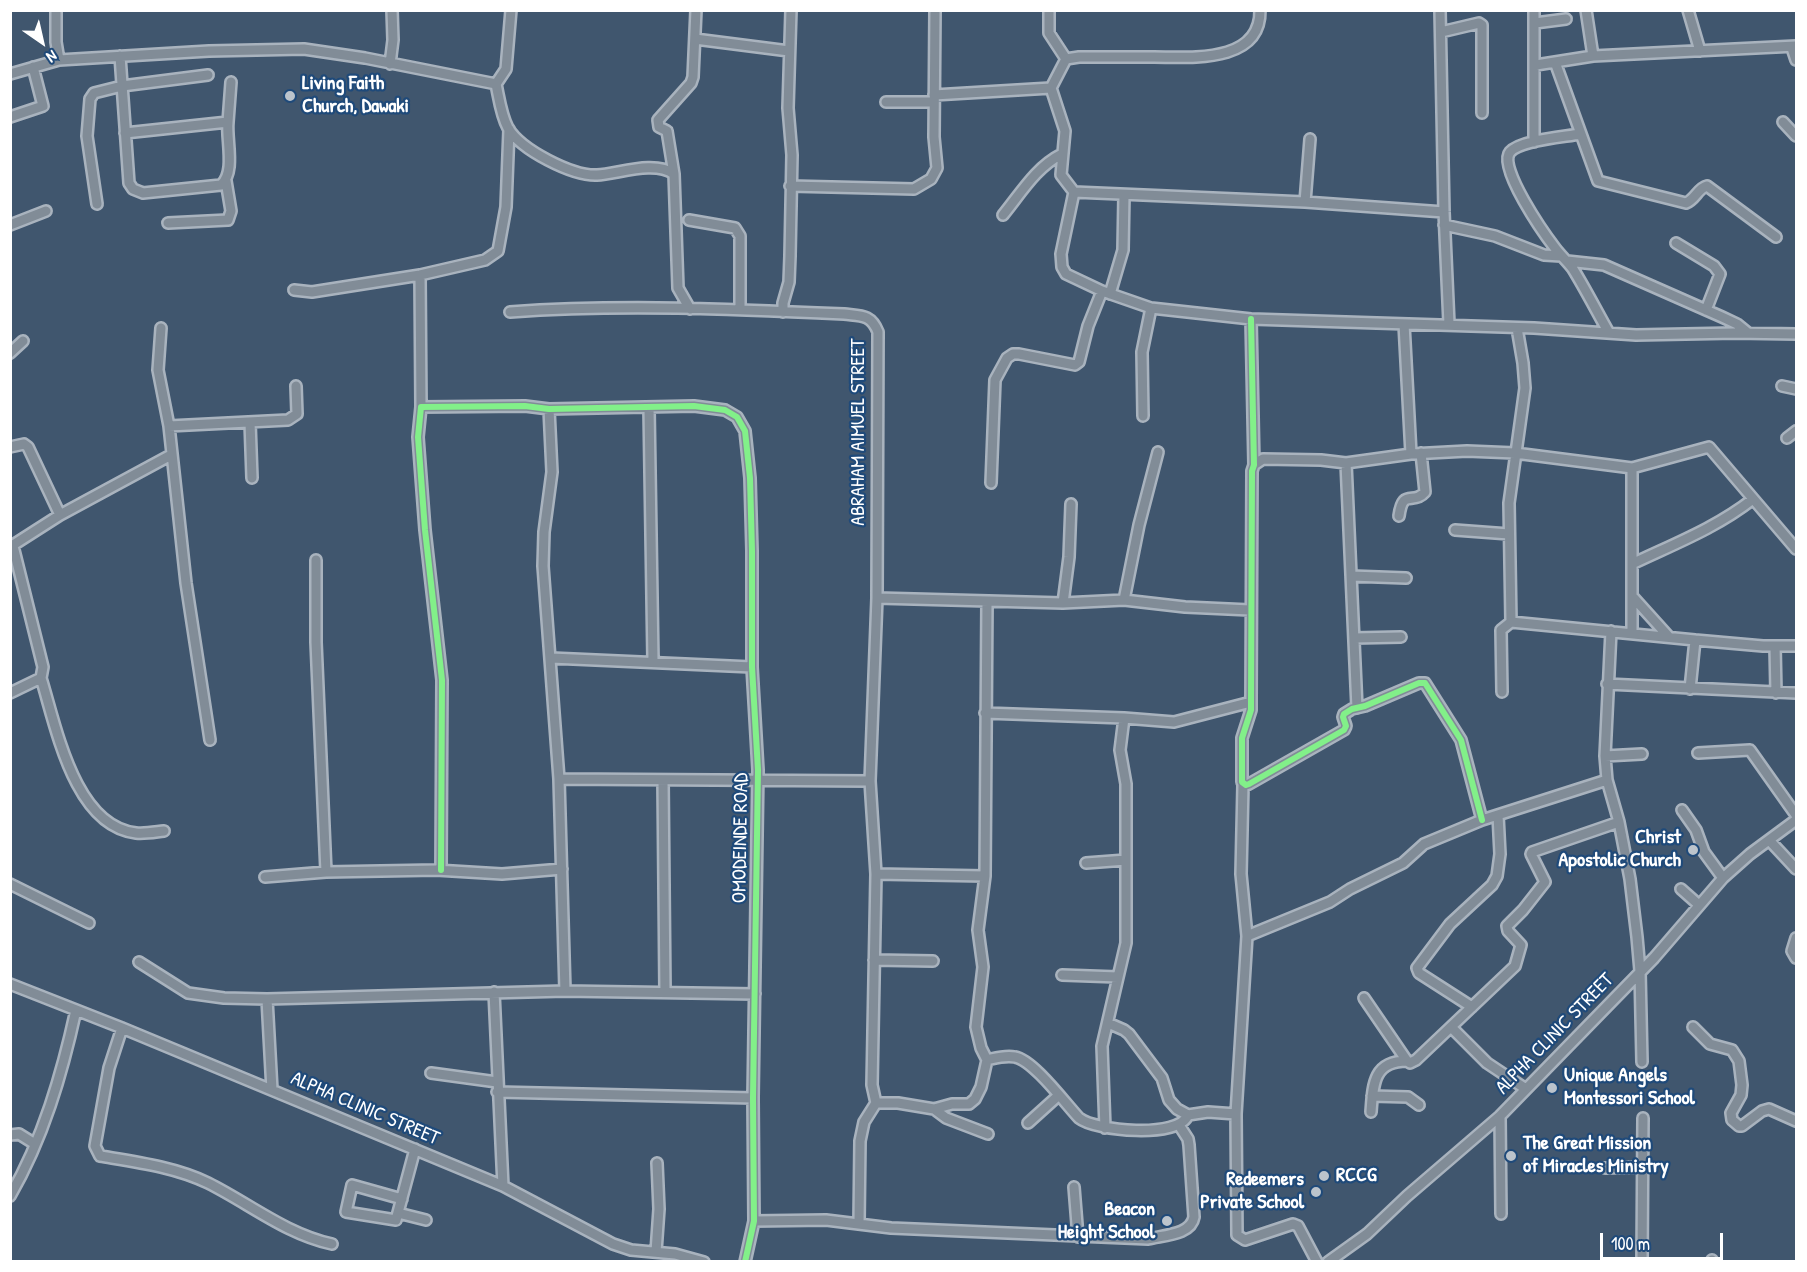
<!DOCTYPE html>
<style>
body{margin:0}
#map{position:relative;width:1807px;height:1272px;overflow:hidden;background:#40566e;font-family:"Patrick Hand",sans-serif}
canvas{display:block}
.frame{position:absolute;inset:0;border:12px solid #fff;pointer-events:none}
.north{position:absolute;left:12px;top:12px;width:60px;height:60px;-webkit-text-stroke:4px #1f4a7a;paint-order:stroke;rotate:146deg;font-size:16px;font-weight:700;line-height:24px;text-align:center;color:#fff}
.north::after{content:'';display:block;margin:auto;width:21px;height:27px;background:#fff;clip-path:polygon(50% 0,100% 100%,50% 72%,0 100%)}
.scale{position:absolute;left:1600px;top:1233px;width:123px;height:27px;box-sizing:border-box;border:3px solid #fff;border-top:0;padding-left:8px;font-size:18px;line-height:21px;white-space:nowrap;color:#fff;-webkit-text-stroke:4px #1f4a7a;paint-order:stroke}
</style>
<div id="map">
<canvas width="1807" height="1272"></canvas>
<div class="frame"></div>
<div class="north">N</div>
<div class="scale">100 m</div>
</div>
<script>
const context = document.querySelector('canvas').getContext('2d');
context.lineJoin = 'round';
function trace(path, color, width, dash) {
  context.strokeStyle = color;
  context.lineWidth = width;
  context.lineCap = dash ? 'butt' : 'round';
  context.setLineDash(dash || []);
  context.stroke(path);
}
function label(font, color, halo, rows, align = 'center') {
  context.font = font + ' "Patrick Hand",sans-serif';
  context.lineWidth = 4.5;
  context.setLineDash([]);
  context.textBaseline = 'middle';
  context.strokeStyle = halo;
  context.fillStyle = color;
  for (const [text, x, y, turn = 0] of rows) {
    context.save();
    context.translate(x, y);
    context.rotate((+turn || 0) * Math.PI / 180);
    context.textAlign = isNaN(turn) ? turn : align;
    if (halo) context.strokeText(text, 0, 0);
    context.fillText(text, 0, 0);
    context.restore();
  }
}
const minor = new Path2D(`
 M 56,10 L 56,42 L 59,60
 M 511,10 L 506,69 L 496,84 C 499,98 501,115 508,128 C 521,150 572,176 597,175 C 618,174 654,160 674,174
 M 1049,10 L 1049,33 L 1066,59
 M 1440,10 L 1444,212 L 1449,324
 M 1586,10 L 1593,56
 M 1688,10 L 1700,51
 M 1535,23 L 1566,19
 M 1441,32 L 1479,23 L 1482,25 L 1482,113
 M 695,39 L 789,51
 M 1792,48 L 1796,60
 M 120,56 L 129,183 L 133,189 L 143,193 L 221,185 C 236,172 226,140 228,122 L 125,133
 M 1066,59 L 1079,57 C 1104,57 1129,57 1154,57 C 1190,57 1261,64 1260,10
 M 1555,62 L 1598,181 L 1686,203 C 1695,200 1698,188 1707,186 L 1776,237
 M 390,64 L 393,40 L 392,10
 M 1536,65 L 1593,56 L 1796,46
 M 10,74 L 59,60 L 209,51 L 304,49 L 365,58 L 496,84
 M 1051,88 L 1065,131 L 1061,175 L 1074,192 L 1305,202 L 1444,212
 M 934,95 L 1051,88 L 1066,59
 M 886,102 L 934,102
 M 10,117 L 43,106 L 33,67
 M 228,122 L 231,82
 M 1783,122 L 1796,136
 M 1580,134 C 1564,137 1520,140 1510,152 C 1497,167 1545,235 1555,248 C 1561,256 1568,262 1573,269 C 1586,290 1597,312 1609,333
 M 1534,142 L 1534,10
 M 790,186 L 914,189 L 931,179 L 937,168 L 934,137 L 935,10
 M 1074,192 L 1061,254 L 1062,267 L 1066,274 L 1102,291 L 1151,308 L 1251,319 L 1534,328 L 1636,335 L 1735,333 L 1796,334
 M 1305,202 L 1310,139
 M 97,204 L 87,136 L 90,99 L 94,93 L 122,86 L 208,75
 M 1003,215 C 1021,193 1036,167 1062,154
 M 689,220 L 735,228 L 740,236 L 740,309
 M 168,223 L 228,220 L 231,211 L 226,181
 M 10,225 L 46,211
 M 1444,225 L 1495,236 L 1544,255 L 1561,256
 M 1676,243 L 1714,266 L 1720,274 L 1706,310
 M 1567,261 L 1604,265 L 1722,317 L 1737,324 L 1748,333
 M 420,275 L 421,407
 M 294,290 L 312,292 L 420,275 L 485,260 L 498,251 L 506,207 L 509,129
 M 1110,294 L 1123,250 L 1124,195
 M 690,309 L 678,288 L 674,174 L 667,131 L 659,127 L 658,120 L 691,83 L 693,77 L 696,10
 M 510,312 C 621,304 733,309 844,314 C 861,316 871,314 878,332 L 877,598 L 870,781 L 876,874 L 872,1085 L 876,1103 L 864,1122 L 860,1141 L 859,1223
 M 783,312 L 783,303 L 789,282 L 790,256 L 792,155 L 788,108 L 791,10
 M 1251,319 L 1254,465 L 1252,471 L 1251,702 L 1251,710 L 1242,738 L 1242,782 L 1246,785 L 1249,784 L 1344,730 L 1346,726 L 1343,717 L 1344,714 L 1352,709 L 1365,706 L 1419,683 L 1425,683 L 1461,740 L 1482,820
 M 1404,324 L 1411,454
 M 161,328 L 158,370 L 169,426 L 186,583 L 210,740
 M 10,353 L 23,341
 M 1782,386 L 1796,389
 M 649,408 L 653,661
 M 549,409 L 552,472 L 544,532 L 543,566 L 559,779 L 565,991
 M 1143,416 L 1142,352 L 1151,308
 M 250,422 L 252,478
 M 169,426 L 288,420 L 297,414 L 296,386
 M 1787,438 L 1796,431
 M 10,447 L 24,444 L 28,447 L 60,515
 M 1346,463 L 1357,708
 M 1254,465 L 1263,459 L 1321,460 L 1346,463 L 1411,454 L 1467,451 L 1515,453 L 1632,468 L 1709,447 L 1796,549
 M 991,483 L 995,380 L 1007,358 L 1013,354 L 1019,354 L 1075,365 L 1079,362 L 1088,326 L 1102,291
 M 1399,516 C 1403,487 1413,506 1425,492 L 1421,453
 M 1455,530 L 1509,534
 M 13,546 L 43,667 L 41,678 C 56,726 74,826 136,833 C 145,834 155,832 164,831
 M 10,547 L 60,515 L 171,455
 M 316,560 L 316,642 L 326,872
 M 1632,564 C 1674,544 1716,528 1753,499
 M 1351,576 L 1406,578
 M 1632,596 L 1669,637
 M 877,598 L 1063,603 L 1124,600 L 1185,607 L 1250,610
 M 1124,600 L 1139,525 L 1158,452
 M 1063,603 L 1069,557 L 1071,504
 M 1511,622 L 1509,503 L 1525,388 L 1523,363 L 1517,328
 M 1611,631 L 1605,756 L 1607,780 L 1619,822 L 1630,879 L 1637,937 L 1640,971 L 1642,1062
 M 1632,633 L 1632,468
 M 1354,638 L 1401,637
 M 1775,646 L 1776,693
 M 551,658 L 752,667
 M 1607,684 L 1796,693
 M 1690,689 L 1695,640
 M 1502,692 L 1501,630 L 1511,622 L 1695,640 L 1763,646 L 1796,646
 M 10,693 L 41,678
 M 985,713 L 1124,718
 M 1698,753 L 1750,750 L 1796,815
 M 1605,756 L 1642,754
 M 559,779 L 870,781
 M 663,780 L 665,992
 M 1243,785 L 1241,874 L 1247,936 L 1236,1114 L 1237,1235 L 1245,1240 L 1293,1224 L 1298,1226 L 1317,1262
 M 1682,810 L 1696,830 L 1704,852 L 1723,878
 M 1769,840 L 1796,869
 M 1086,863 L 1126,860
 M 441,870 L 442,680 L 425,530 L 418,437 L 421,407 L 525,406 L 549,409 L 694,406 L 725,410 L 737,417 L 745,431 L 750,478 L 752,551 L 752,667 L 758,770 L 753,1098 L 754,1221 L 745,1262
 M 876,874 L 985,876
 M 265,877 L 326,872 L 436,870 L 502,874 L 562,869
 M 10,884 L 89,923
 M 1681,889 L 1699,905
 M 1247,936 L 1330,902 L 1350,889 L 1403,863 L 1424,844 L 1482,820 L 1607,780
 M 1796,938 L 1792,951 L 1796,958
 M 874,960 L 933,961
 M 139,962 L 188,993 L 224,998 L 267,999 L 565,991 L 755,994
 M 1062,975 L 1118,977
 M 10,984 L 122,1028 L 503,1186 L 613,1244 L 631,1250 L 675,1254 L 704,1262
 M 494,992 L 503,1186
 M 1364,998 L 1407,1061 L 1410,1063 L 1416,1060 L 1515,966 L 1521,945 L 1508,931 L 1507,926 L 1523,910 L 1545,882 L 1531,854 L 1532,852 L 1619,822
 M 267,999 L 272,1090
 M 1472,1007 L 1419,973 L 1417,968 L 1450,924 L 1492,885 L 1497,876 L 1500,854 L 1498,815
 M 1108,1023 L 1124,1030 L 1129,1034 L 1162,1078 L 1169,1100 L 1177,1109 L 1188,1115 L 1208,1112 L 1236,1114
 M 1451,1027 L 1487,1063 L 1526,1089
 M 1693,1027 L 1710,1044 L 1732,1050 L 1739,1061 L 1742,1085 L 1741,1095 L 1731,1113 L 1732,1120 L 1739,1126 L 1742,1126 L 1762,1111 L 1769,1109 L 1796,1121
 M 122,1028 L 109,1068 L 95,1146 L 100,1156 C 136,1162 175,1167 208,1183 C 250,1204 286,1234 332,1244
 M 987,1060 C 996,1058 1005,1055 1015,1057 C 1033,1060 1065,1103 1079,1118 C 1095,1131 1179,1139 1188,1115
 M 431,1073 L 497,1082
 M 497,1092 L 753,1098
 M 1372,1096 L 1408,1097 L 1419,1105
 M 876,1103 L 898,1103 L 934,1109 L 952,1104 L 969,1104 L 975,1099 L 981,1087 L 987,1060 L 981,1048 L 976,1027 L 983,967 L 978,930 L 985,876 L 987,601
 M 934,1109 L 946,1118 L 988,1134
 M 1371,1112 C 1373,1085 1373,1061 1407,1061
 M 1500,1116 L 1501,1214
 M 1028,1123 L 1059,1095
 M 1105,1128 L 1102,1046 L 1126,943 L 1126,784 L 1120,750 L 1124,718 L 1174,722 L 1251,702
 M 10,1135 L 19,1134 L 35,1144
 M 1605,1168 L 1642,1167
 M 1074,1187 L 1078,1237
 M 10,1196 C 43,1139 62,1074 76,1010
 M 402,1199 L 352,1185 L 346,1212 L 396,1220 L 415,1149
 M 398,1213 L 426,1220
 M 754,1221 L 826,1220 L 891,1228 L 1148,1239 C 1164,1235 1191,1235 1194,1217 L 1189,1145 L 1188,1139 L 1179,1125
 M 656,1252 L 659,1209 L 657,1163
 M 1328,1262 L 1367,1234 L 1407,1196 L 1500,1116 L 1654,958 L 1723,878 L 1750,854 L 1796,820
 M 1642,1262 L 1643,1118
 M 1712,1262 L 1712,1260`);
const cycleway = new Path2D(`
 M 1251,319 L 1254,465 L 1252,471 L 1251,702 L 1251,710 L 1242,738 L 1242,782 L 1246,785 L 1249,784 L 1344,730 L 1346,726 L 1343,717 L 1344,714 L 1352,709 L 1365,706 L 1419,683 L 1425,683 L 1461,740 L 1482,820
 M 441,870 L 442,680 L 425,530 L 418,437 L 421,407 L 525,406 L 549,409 L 694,406 L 725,410 L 737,417 L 745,431 L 750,478 L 752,551 L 752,667 L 758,770 L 753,1098 L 754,1221 L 745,1262`);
const markers = [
 [290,96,6,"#bcc4cc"],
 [1693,850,6,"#bcc4cc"],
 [1552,1088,6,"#bcc4cc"],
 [1511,1156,6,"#bcc4cc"],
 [1324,1176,6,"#bcc4cc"],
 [1316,1192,6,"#bcc4cc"],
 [1167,1221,6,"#bcc4cc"]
];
const poiNames = [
 ["Living Faith",302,84],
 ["Church, Dawaki",302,107],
 ["Christ",1681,838,"right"],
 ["Apostolic Church",1681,861,"right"],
 ["Unique Angels",1564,1076],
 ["Montessori School",1564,1099],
 ["The Great Mission",1523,1144],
 ["of Miracles Ministry",1523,1167],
 ["RCCG",1336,1176],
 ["Redeemers",1304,1180,"right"],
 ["Private School",1304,1203,"right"],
 ["Beacon",1155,1210,"right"],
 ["Height School",1155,1233,"right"]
];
const streetNames = [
 ["ABRAHAM AIMUEL STREET",859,432,-90],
 ["OMODEINDE ROAD",741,838,-89],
 ["ALPHA CLINIC STREET",1555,1034,-46],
 ["ALPHA CLINIC STREET",365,1109,23]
];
trace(minor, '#a9b3be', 14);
trace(minor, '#818c97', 9);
trace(cycleway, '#82f089', 6);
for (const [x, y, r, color] of markers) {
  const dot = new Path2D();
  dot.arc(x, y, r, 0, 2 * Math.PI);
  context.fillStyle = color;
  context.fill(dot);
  trace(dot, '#1f4a7a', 2);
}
label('bold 20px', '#fff', '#1f4a7a', poiNames, 'left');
label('20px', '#fff', '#1f4a7a', streetNames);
</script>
